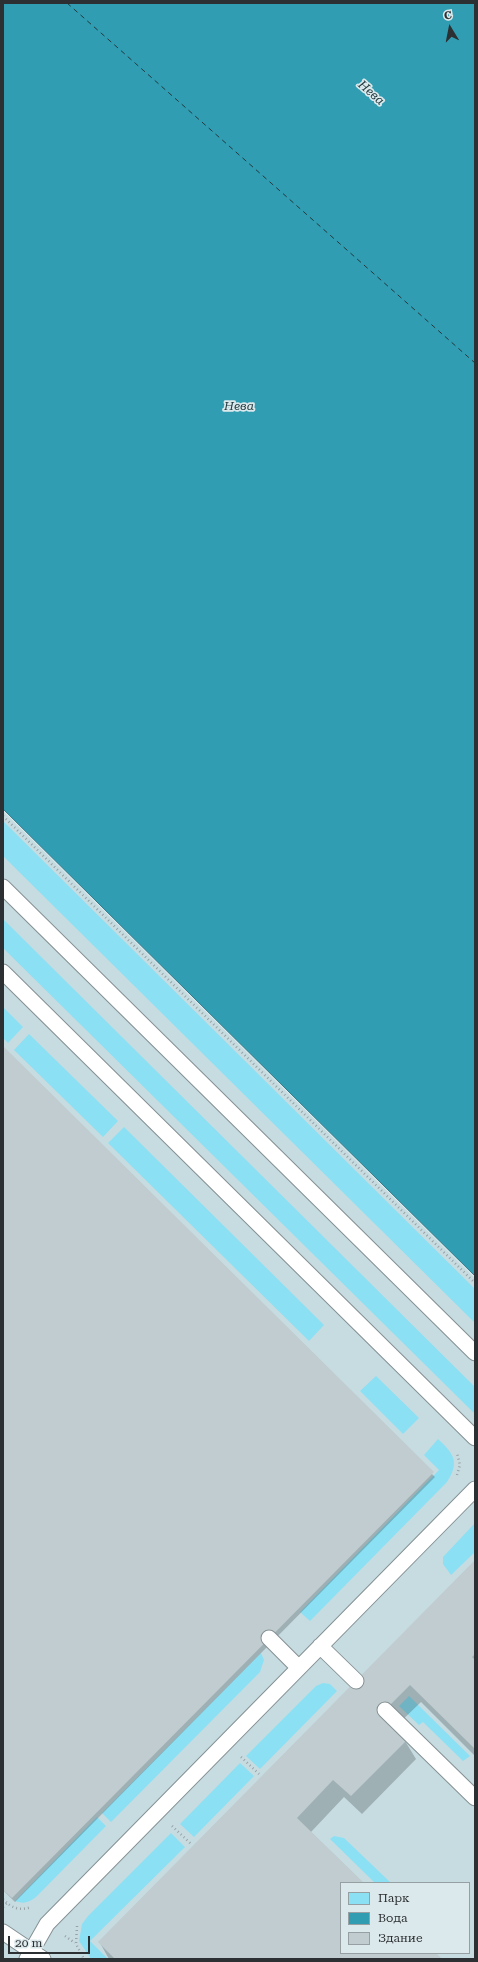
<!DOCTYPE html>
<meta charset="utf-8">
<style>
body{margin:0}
#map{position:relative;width:478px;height:1962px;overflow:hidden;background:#dce9ec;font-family:"Roboto Serif",serif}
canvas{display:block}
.frame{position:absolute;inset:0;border:4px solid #2c3032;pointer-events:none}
.legend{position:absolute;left:340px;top:1882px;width:130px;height:72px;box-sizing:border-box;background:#dce9ec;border:1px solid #969fa2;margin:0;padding:5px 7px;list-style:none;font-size:12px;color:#2c3032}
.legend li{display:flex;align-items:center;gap:8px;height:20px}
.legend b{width:20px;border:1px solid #969fa2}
.north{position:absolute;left:430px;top:8px;width:40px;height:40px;-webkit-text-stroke:3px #dce9ec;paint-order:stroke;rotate:350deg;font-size:11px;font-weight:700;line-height:16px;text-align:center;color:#2c3032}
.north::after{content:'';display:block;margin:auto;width:14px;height:18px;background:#2c3032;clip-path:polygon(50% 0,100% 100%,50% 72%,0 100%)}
.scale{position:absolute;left:8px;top:1936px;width:82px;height:18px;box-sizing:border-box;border:2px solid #2c3032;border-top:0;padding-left:5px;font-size:12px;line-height:14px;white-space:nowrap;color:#2c3032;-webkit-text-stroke:3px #dce9ec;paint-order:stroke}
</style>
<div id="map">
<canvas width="478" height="1962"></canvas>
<div class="frame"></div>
<ul class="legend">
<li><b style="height:11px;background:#8ce0f4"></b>Парк</li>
<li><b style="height:11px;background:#309db3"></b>Вода</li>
<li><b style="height:11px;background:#c0cccf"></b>Здание</li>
</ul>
<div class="north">С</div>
<div class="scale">20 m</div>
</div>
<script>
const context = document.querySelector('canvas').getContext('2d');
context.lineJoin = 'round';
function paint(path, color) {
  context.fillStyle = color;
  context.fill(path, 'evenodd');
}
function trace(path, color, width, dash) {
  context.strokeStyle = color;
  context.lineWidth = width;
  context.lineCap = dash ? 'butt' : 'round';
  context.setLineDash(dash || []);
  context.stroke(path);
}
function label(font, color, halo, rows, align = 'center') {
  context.font = font + ' "Roboto Serif",serif';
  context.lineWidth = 3.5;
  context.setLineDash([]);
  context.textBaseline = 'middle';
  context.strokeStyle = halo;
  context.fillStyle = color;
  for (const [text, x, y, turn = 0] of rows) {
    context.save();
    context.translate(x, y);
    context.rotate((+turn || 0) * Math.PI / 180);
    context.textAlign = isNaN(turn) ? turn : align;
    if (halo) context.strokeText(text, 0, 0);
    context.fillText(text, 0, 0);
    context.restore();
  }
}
const built = new Path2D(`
 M 3,811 L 475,1278 L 475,1959 L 3,1959 ZM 341,1883 L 469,1883 L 469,1953 L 341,1953 Z`);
const green = new Path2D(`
 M 3,821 L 475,1289 L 475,1323 L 3,856 Z
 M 3,919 L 475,1387 L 475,1414 L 3,948 Z
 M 3,1007 L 23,1027 L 8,1043 L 3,1038 Z
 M 29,1034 L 118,1121 L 103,1137 L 14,1050 Z
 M 124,1127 L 324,1325 L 309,1341 L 108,1143 Z
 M 376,1376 L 419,1418 L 403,1434 L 360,1391 Z
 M 438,1439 C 454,1454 460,1462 447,1482 L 310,1621 L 300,1612 L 439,1470 L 424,1455 Z
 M 475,1523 L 475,1552 L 451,1575 L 443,1564 L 443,1557 Z
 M 261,1653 L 264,1660 L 260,1672 L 111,1822 L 102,1813 Z
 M 323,1683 L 330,1684 L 337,1691 L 260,1769 L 246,1756 L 316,1686 Z
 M 409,1696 L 470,1756 L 463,1761 L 423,1722 L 419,1725 L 399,1706 Z
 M 240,1763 L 254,1776 L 194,1837 L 180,1824 Z
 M 97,1817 L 106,1826 L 36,1897 C 28,1903 24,1904 15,1901 Z
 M 171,1833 L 185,1847 L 90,1941 L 108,1959 L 91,1959 L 79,1941 L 82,1924 L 88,1916 Z
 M 334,1836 L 344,1838 L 391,1883 L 375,1883 L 330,1839 Z`);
const water = new Path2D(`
 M 3,3 L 475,3 L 475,1276 L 3,809 Z`);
const shadow = new Path2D(`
 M 3,1048 L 435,1477 L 15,1902 L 3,1890 Z
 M 475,1561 L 475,1756 L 421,1702 L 393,1729 L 405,1741 L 416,1759 L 362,1814 L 344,1797 L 311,1832 L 363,1883 L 341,1883 L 341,1953 L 435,1953 L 441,1959 L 109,1959 L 100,1943 Z`);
const ferry = new Path2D(`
 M 67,3 L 475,363`);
const building = new Path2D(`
 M 3,1046 L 434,1472 L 12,1898 L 3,1890 Z
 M 475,1560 L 475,1654 L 472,1657 L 475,1660 L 475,1749 L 410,1685 L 380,1715 L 406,1741 L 351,1796 L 333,1780 L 297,1818 L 364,1883 L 341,1883 L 341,1953 L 436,1953 L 442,1959 L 115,1959 L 98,1942 Z`);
const path = new Path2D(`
 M 3,816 L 475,1283
 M 457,1475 L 460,1465 L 457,1453
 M 241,1757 L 259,1774
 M 172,1826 L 191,1844
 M 3,1899 C 11,1908 20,1911 31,1907
 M 3,1907 L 7,1903
 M 77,1926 L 76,1944 L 84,1959
 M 65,1936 L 75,1943`);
const service = new Path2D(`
 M 3,887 L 475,1353
 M 3,972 L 475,1438
 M 269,1638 L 299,1668
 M 320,1646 L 356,1681
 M 385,1710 L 475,1798
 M 3,1932 L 43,1959
 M 27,1959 L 47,1924 L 475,1489`);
const waterNames = [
 ["Нева",371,93,41],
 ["Нева",239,406]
];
paint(built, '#c7dce1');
paint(green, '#8ce0f4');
paint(water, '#309db3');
trace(water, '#2f7c8c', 1);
paint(shadow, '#0003');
trace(ferry, '#21393e', 1, [5, 4]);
paint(building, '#c0cccf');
trace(service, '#859194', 17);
trace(path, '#98a2a4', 2.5, [1, 3]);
trace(service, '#fff', 15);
label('italic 12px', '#21393e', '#dce9ec', waterNames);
</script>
